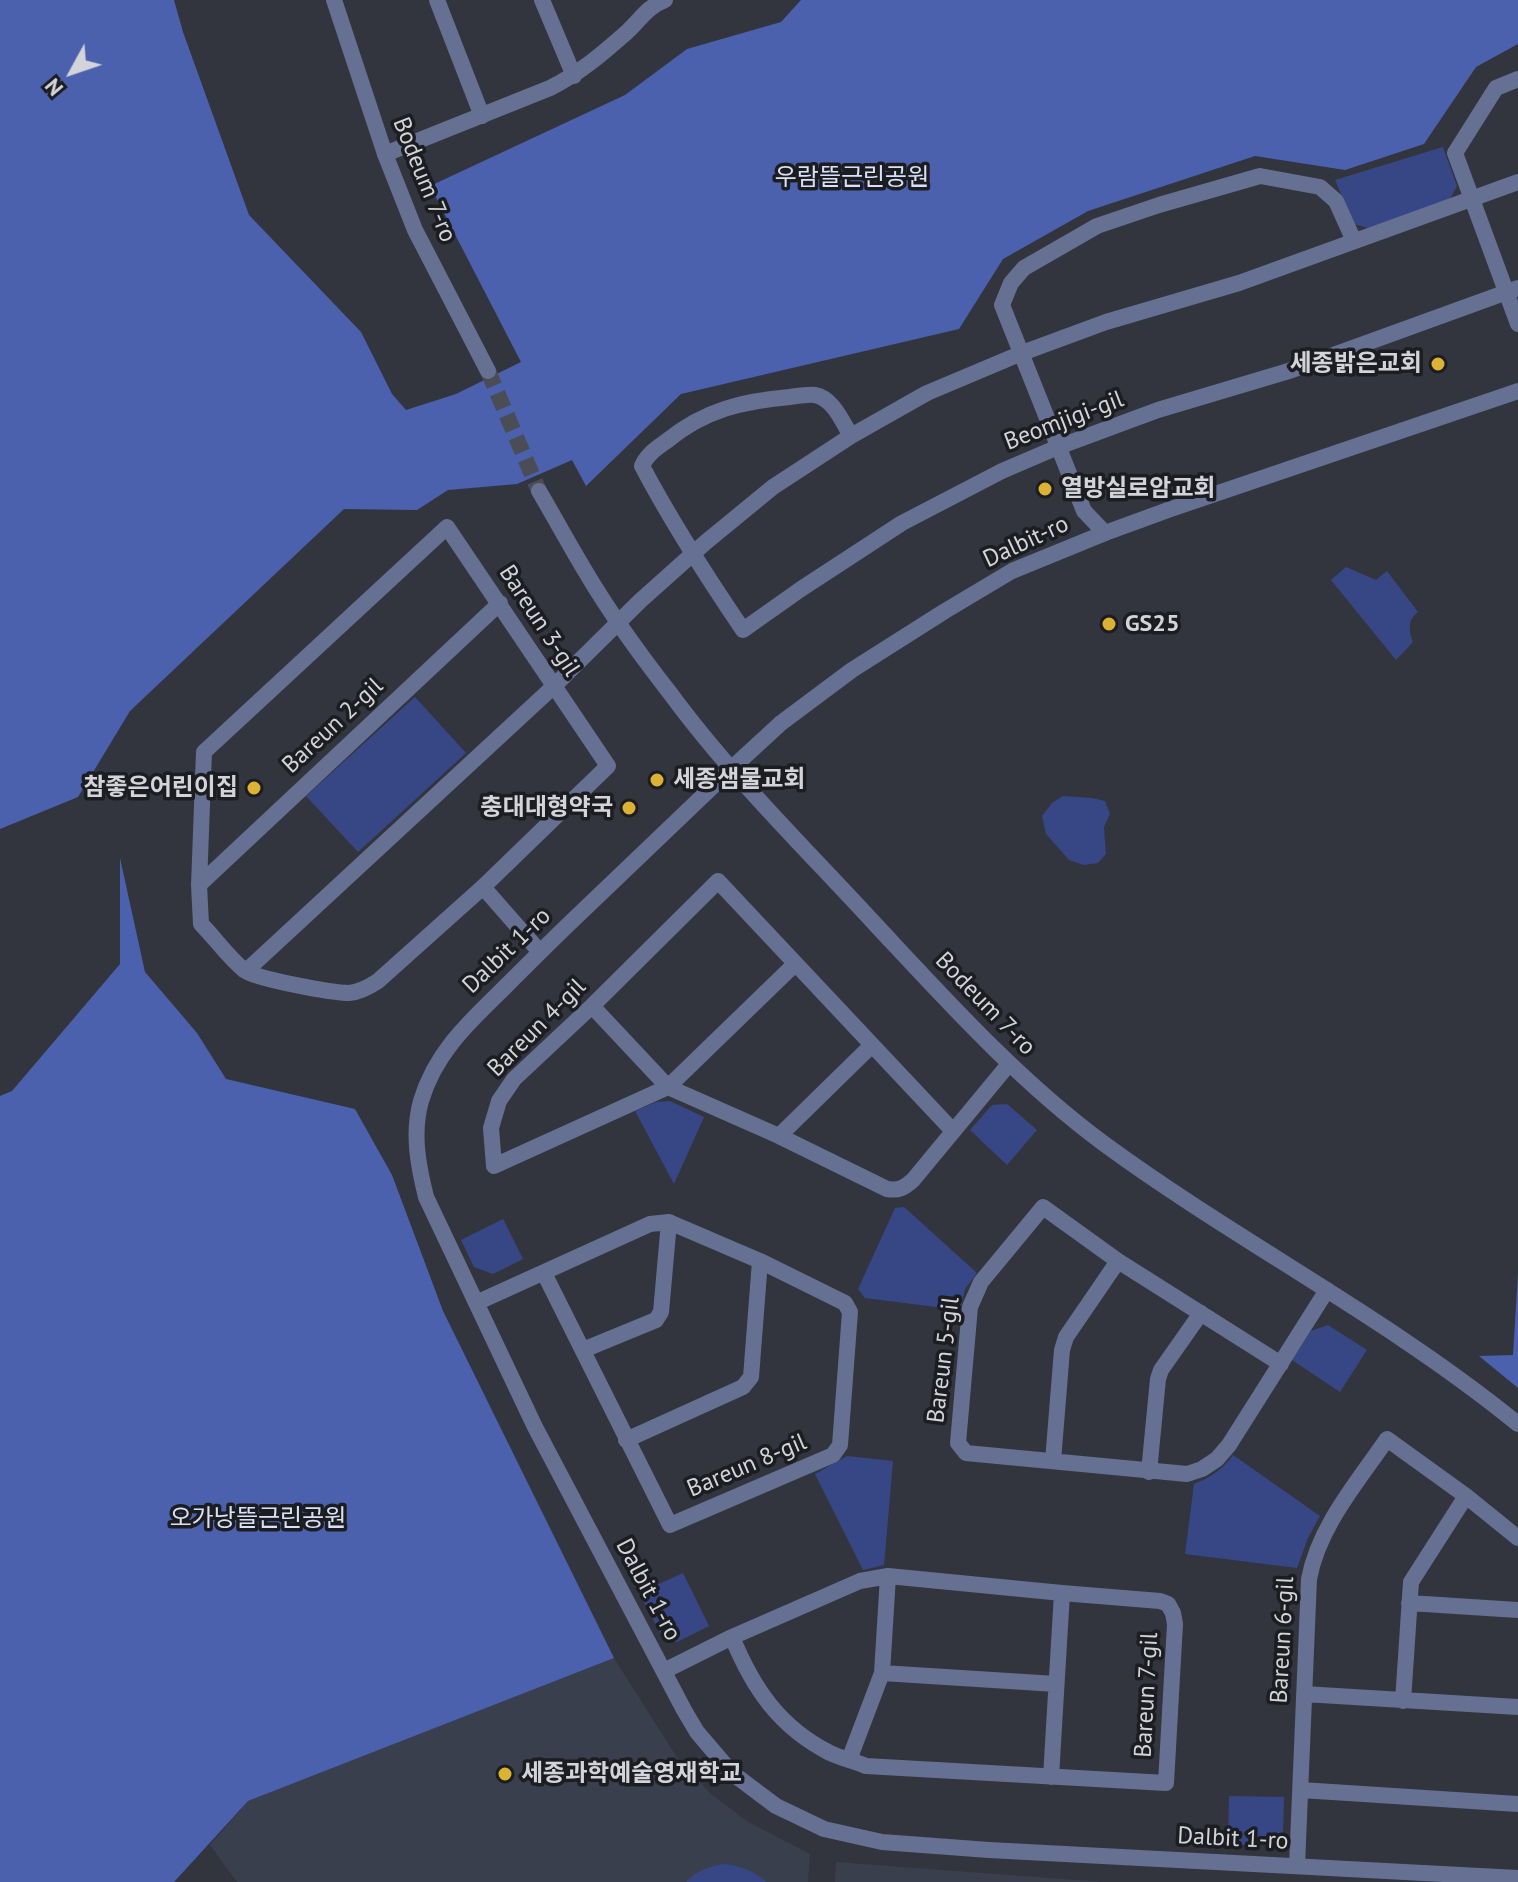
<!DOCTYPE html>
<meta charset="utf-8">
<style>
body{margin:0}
#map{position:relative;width:1518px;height:1882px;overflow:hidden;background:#32353e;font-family:"PT Sans",sans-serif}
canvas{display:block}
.north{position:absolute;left:32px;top:32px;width:80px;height:80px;-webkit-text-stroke:6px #1c1d21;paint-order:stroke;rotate:230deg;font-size:22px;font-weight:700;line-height:32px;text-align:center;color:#d2d4da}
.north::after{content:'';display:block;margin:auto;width:28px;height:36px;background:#d2d4da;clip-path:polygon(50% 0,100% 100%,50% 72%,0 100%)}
</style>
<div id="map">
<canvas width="1518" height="1882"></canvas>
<div class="north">N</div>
</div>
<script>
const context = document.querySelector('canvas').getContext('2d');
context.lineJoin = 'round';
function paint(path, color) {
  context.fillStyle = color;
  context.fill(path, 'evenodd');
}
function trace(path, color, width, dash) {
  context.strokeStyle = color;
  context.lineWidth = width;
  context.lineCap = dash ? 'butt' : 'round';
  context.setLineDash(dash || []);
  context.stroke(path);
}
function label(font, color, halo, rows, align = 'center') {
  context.font = font + ' "PT Sans","Noto Sans KR",sans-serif';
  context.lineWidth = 7;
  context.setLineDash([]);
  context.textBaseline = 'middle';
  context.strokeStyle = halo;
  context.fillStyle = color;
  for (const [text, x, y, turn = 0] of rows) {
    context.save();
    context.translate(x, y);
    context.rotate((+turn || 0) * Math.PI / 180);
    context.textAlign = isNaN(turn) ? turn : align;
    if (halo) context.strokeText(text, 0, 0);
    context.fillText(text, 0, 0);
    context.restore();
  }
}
const built = new Path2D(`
 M 614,1658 L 676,1756 L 710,1793 L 748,1822 L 810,1854 L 808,1882 L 237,1882 L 210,1845 L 248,1801 Z
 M 836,1862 L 1089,1881 L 1101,1882 L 835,1882 Z`);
const green = new Path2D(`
 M 1443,147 L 1457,186 L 1450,199 L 1368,228 L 1354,224 L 1335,180 Z
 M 1346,567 L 1376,580 L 1387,571 L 1418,612 C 1407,620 1409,631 1413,642 L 1396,660 L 1331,580 Z
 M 415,697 L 466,753 L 358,852 L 306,796 Z
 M 1063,796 L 1092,798 L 1105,801 L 1110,814 L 1104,827 L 1106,854 L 1098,863 L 1084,865 L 1069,860 L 1046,834 L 1042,816 L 1052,803 Z
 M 670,1101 L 704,1117 L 674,1184 L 635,1111 L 656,1102 Z
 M 1007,1104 L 1037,1130 L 1007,1165 L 970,1130 L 992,1105 Z
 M 904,1207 L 977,1273 L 965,1289 L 960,1310 L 865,1298 L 858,1289 L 895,1208 Z
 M 503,1219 L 523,1259 L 493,1274 L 474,1267 L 461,1240 Z
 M 1328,1325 L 1367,1350 L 1340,1392 L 1292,1360 L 1311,1331 Z
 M 1233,1455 L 1320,1516 L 1308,1538 L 1297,1568 L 1185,1554 L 1194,1484 C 1211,1477 1222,1470 1233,1455 Z
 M 847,1456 L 893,1461 L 884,1565 L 863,1570 L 815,1474 Z
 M 683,1573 L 709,1626 L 677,1642 L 663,1638 L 639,1593 Z
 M 1229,1796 L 1284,1797 L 1283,1834 L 1270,1845 L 1228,1845 Z
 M 723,1864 C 740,1866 753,1870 766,1882 L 686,1882 C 696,1871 709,1867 723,1864 Z`);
const forest = new Path2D(`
 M 0,0 L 174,0 L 183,32 L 249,215 L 361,332 L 392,394 L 406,410 L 456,394 L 521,362 L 430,186 L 625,95 L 687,49 L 781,22 L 801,0 L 1518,0 L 1518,44 L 1476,67 L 1424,144 L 1345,170 L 1255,156 L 1088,211 L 1003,259 L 959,329 L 681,394 L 586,486 L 572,460 L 517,484 L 448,490 L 417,510 L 344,509 L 130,711 L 78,797 L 0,829 Z
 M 120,858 L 145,972 L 197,1033 L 226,1079 L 355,1109 L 392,1175 L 443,1311 L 614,1658 L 248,1801 L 174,1882 L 0,1882 L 0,1096 L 12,1091 L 120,964 Z
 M 1518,1273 L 1518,1388 L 1479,1356 L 1513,1355 Z`);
const tertiaryTunnel = new Path2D(`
 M 488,371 L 539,491`);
const minor = new Path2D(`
 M 437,0 L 482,116
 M 542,0 L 574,76
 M 1518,79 L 1496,88 L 1455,153 L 1518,324
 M 385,154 L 550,88 C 580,73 602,54 627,32 C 641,19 647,7 665,0
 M 851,436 C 843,423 833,398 815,395 C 808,394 797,396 790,397 C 743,401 705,410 668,440 C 657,448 647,454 642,466 C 672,523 707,577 743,630 L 801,589 L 902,523 L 1002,471 L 1058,447 L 1158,410 L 1292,370 L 1518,288
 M 447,527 L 608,766 L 483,887 L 378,981 C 369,987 360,992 349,993 C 333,993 256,979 244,970 C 228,957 215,938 201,924 L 199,885 L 204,752 Z
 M 1105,533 L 1084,511 L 1002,305 L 1011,283 L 1024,268 L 1097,226 L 1159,205 L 1260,176 L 1320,187 L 1336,201 L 1354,241
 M 731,769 C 678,819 625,870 572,921 C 549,943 526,966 503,989 C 469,1022 435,1053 421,1101 C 412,1133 418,1165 426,1197 L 535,1427 L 684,1710 L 697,1732 L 732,1773 L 776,1806 L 824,1829 L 882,1842 L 989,1850 L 1518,1878
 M 199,885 L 500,603
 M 483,887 L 540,952
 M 795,964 L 668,1087 L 494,1166 L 491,1128 L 499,1101 L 514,1079 L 592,1006 L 718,881 L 953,1131
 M 246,971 L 553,687 L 640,601 L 706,542 L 773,487 L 851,436 L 927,393 L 1022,353 L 1106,322 L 1239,283 L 1518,182
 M 592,1006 L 668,1087 L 779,1136 L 887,1189 C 899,1191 904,1188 913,1180 L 1009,1064
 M 779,1136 L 872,1045
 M 476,1303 L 650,1224 L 669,1222 L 760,1261 L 845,1303 L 850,1312 L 840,1445 L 833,1455 L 670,1525 L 544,1273
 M 583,1350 L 656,1320 L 661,1312 L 669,1222
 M 1281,1364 L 1118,1261 L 1043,1207 L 981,1282 L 970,1307 L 958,1443 L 966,1453 L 1187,1474 L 1202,1469 L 1217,1459 L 1229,1445 L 1327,1290
 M 626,1440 L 743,1387 L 751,1377 L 760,1261
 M 1053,1461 L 1062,1350 L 1066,1337 L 1118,1261
 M 1149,1472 L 1158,1379 L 1161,1370 L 1201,1313
 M 1409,1603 L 1518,1610
 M 664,1671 L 732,1637 L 860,1581 L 888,1576 L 1062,1593 L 1160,1601 L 1168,1604 L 1173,1613 L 1175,1624 L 1166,1783 L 866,1766 C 854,1761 841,1758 830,1753 C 779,1727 753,1688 732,1637
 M 882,1673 L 1056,1684
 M 1304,1694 L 1518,1707
 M 1403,1701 L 1411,1582 L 1466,1496
 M 849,1760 L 882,1673 L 888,1576
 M 1051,1777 L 1062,1593
 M 1301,1790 L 1518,1804
 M 1297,1866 L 1309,1579 C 1319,1526 1357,1483 1387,1439 L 1466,1496 L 1518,1538`);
const tertiary = new Path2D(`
 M 334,0 L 385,154 L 415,230 L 488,371
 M 539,491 C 559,525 577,559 598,592 C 620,627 645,661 670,693 C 731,776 806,849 875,924 C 947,1001 1018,1080 1103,1143 C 1238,1242 1388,1318 1518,1424
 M 731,769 L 781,723 L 852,670 L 945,611 L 1012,571 L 1105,533 L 1168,510 L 1518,391`);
const markers = [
 [1438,364,8,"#dbb233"],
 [1045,489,8,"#dbb233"],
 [1109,624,8,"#dbb233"],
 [657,780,8,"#dbb233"],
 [254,788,8,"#dbb233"],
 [629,808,8,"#dbb233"],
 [505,1774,8,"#dbb233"]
];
const parkNames = [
 ["우람뜰근린공원",852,178],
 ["오가낭뜰근린공원",258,1519]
];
const streetNames = [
 ["Bodeum 7-ro",424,180,68],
 ["Beomjigi-gil",1064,421,-21],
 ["Dalbit-ro",1026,542,-25],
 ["Bareun 3-gil",539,621,57],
 ["Bareun 2-gil",333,726,-43],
 ["Dalbit 1-ro",507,951,-44],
 ["Bodeum 7-ro",985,1004,46],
 ["Bareun 4-gil",537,1028,-45],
 ["Bareun 5-gil",944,1360,-83],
 ["Bareun 8-gil",747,1466,-23],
 ["Dalbit 1-ro",648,1590,62],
 ["Bareun 6-gil",1283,1640,-87],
 ["Bareun 7-gil",1147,1695,-87],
 ["Dalbit 1-ro",1233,1839,3]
];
const poiNames = [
 ["세종밝은교회",1422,364,"right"],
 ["열방실로암교회",1061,489],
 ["GS25",1125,624],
 ["세종샘물교회",673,780],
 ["참좋은어린이집",238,788,"right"],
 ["충대대형약국",613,808,"right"],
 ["세종과학예술영재학교",521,1774]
];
paint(built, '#3a3f4e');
paint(green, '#374786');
paint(forest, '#4b61ad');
trace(tertiaryTunnel, '#4a4d55', 16, [16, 8]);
trace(minor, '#657093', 16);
trace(tertiary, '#657093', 16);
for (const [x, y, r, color] of markers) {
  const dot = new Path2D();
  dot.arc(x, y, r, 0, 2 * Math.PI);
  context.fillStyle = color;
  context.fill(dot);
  trace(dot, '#1c1d21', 3);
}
label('24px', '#d9e1f6', '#1c1d21', parkNames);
label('24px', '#d2d4da', '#1c1d21', streetNames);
label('bold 24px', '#d2d4da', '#1c1d21', poiNames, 'left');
</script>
